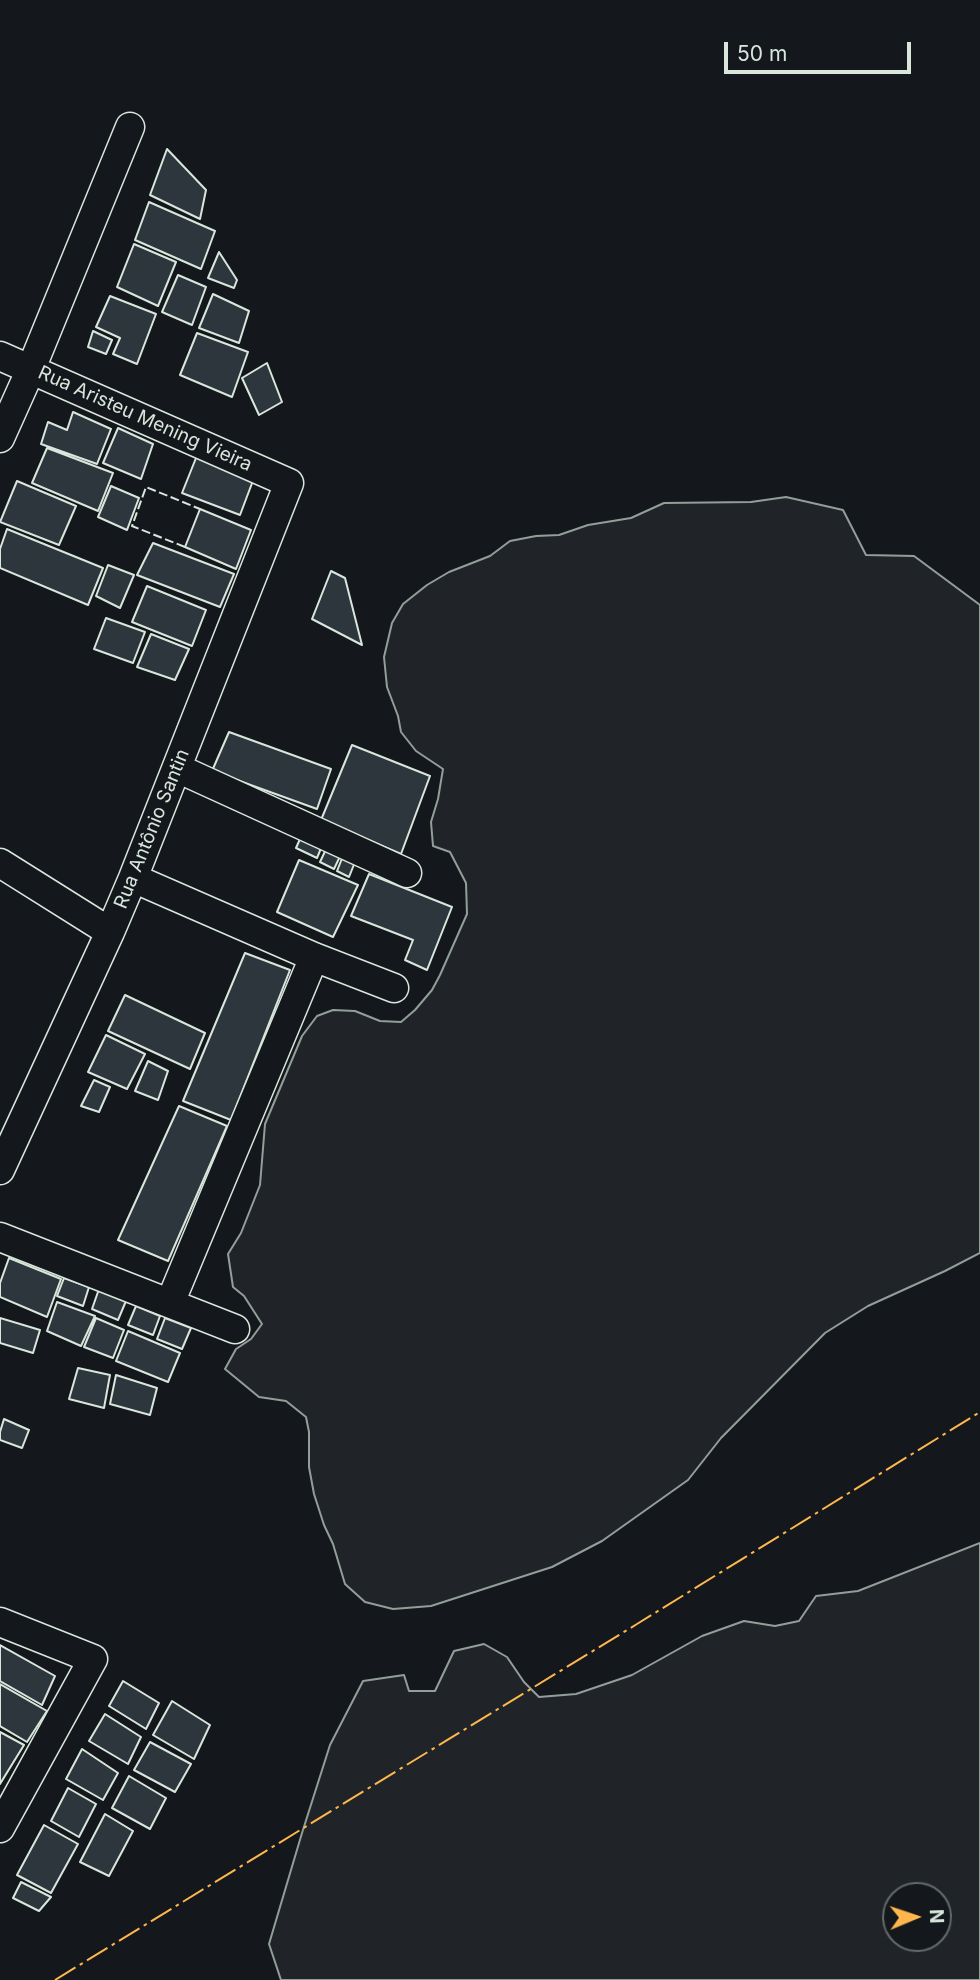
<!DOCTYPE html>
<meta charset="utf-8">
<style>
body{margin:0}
#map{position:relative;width:980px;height:1980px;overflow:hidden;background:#14181c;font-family:Inter,sans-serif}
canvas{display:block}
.north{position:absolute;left:882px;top:1882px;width:70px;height:70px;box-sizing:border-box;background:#14181c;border:2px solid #626a69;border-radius:50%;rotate:88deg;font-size:19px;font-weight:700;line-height:28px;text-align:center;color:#d8e6dc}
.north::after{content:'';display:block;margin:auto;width:24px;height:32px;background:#ffb74d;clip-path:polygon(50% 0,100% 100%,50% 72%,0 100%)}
.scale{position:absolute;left:724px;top:42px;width:187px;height:32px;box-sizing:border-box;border:4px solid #d8e6dc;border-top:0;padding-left:9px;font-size:21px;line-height:24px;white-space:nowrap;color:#d8e6dc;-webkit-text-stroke:5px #14181c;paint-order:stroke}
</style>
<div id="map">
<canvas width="980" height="1980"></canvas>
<div class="north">N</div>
<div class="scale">50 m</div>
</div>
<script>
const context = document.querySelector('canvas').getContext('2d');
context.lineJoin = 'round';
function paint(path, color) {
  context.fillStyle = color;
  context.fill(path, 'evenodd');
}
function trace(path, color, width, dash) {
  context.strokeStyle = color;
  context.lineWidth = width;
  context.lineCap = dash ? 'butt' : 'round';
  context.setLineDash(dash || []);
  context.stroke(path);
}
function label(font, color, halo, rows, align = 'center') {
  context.font = font + ' Inter,sans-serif';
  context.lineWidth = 5;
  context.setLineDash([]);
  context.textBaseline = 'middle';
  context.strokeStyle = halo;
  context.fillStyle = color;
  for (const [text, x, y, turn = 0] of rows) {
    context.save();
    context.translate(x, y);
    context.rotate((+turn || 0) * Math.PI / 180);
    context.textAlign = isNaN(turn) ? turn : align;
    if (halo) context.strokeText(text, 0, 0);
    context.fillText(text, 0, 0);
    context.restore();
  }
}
const green = new Path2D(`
 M 786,497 L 843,510 L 866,555 L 914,556 L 980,605 L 980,1253 L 945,1271 L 868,1306 L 825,1333 L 721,1438 L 688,1480 L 602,1541 L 552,1567 L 431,1606 L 393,1609 L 365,1602 L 345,1584 L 333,1544 L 324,1525 L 314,1494 L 309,1467 L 309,1432 L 306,1417 L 286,1401 L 259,1397 L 225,1369 L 236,1349 L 251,1339 L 262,1324 L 244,1296 L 233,1287 L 228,1254 L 241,1233 L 260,1185 L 265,1124 L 302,1036 L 317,1016 L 333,1010 L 355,1011 L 380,1021 L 401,1022 L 415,1010 L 432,990 L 440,975 L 467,914 L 466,883 L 450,852 L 433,846 L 431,822 L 438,799 L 443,769 L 416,751 L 401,732 L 398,716 L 387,687 L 384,657 L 392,623 L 403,604 L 427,585 L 449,572 L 490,556 L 510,541 L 536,536 L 559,535 L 588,525 L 631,518 L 664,503 L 751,502 Z
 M 980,1543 L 980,1980 L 281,1980 L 269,1944 L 302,1833 L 330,1745 L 363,1681 L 404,1675 L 409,1691 L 435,1691 L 454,1651 L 484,1644 L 507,1657 L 524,1682 L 539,1697 L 576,1694 L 632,1675 L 702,1636 L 744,1621 L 775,1626 L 799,1621 L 816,1596 L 858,1591 ZM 896,1896 L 938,1896 L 938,1938 L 896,1938 Z`);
const building = new Path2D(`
 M 167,149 L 206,190 L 200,219 L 150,195 Z
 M 149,202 L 215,231 L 201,269 L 135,240 Z
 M 134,244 L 176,262 L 158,306 L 117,287 Z
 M 219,252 L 237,280 L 234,288 L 208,278 Z
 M 178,275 L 206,287 L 192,325 L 162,312 Z
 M 213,294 L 249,311 L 239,343 L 199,328 Z
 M 110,296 L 156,314 L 137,364 L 113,354 L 120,338 L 96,327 Z
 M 93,331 L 112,340 L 106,354 L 88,347 Z
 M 197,333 L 248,352 L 232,397 L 180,375 Z
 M 267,363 L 282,402 L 259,415 L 242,378 Z
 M 73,412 L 111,429 L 97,464 L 41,444 L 48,422 L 67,430 Z
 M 118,428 L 153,444 L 141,479 L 103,463 Z
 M 47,448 L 113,473 L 98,511 L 32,483 Z
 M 198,453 L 254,478 L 240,515 L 182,493 Z
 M 17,481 L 76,506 L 59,545 L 0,522 Z
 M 111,486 L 139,498 L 127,530 L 98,517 Z
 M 200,509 L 251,530 L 236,569 L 185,547 Z
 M 7,529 L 103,568 L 88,605 L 0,568 L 0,549 Z
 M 153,543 L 234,574 L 220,607 L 137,575 Z
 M 108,565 L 134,575 L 120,608 L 96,596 Z
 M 331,571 L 345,578 L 362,645 L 312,619 Z
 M 147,586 L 206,610 L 192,646 L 132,622 Z
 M 106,618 L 145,632 L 133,663 L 94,649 Z
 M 151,634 L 189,649 L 175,680 L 137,667 Z
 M 229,732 L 331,769 L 317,809 L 212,771 Z
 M 352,745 L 430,776 L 401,854 L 321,820 Z
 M 304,830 L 324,841 L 317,858 L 296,848 Z
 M 329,843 L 343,850 L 334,869 L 320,862 Z
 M 345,851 L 357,857 L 349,877 L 337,871 Z
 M 299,860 L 358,885 L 333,937 L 277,912 Z
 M 369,874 L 452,907 L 427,970 L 405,960 L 413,940 L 351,916 Z
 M 245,953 L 290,970 L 231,1120 L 183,1101 Z
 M 125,995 L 205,1033 L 190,1069 L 108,1031 Z
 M 106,1035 L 145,1054 L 127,1089 L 88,1072 Z
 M 148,1061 L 168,1071 L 158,1100 L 135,1091 Z
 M 94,1080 L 110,1087 L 99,1112 L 81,1106 Z
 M 179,1106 L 227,1126 L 168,1261 L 118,1240 Z
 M 9,1258 L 61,1279 L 47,1317 L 0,1297 L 0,1283 Z
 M 64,1278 L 89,1287 L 83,1306 L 57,1296 Z
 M 99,1289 L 126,1301 L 118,1320 L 92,1309 Z
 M 57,1302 L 95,1316 L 81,1346 L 47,1331 Z
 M 136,1306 L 160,1316 L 153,1335 L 128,1325 Z
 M 0,1318 L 40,1330 L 33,1353 L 0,1343 Z
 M 96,1318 L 124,1330 L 113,1358 L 84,1347 Z
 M 165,1318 L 191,1328 L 182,1349 L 157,1339 Z
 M 128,1331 L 180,1353 L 168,1382 L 116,1361 Z
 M 78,1368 L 110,1375 L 104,1408 L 69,1399 Z
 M 116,1375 L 157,1388 L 150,1415 L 110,1404 Z
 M 4,1419 L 29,1430 L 22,1448 L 0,1440 L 0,1432 Z
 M 0,1645 L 55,1676 L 42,1705 L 0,1681 Z
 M 123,1681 L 159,1703 L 146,1729 L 109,1706 Z
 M 0,1684 L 47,1711 L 27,1742 L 0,1726 Z
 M 172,1701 L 210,1725 L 194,1759 L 153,1735 Z
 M 105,1714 L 141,1737 L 128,1764 L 89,1741 Z
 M 0,1732 L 24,1745 L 0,1784 Z
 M 150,1742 L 191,1764 L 175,1792 L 134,1770 Z
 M 82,1749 L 118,1773 L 103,1800 L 66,1779 Z
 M 129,1776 L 166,1798 L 150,1829 L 112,1808 Z
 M 68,1788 L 96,1804 L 79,1837 L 51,1821 Z
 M 105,1814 L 133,1831 L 109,1876 L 80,1862 Z
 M 44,1825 L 78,1844 L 51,1893 L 17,1875 Z
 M 21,1882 L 51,1897 L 39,1911 L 13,1898 Z`);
const minor = new Path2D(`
 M 0,356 L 289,483 L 133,878 L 110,932 L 0,1170
 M 0,438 L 31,369 L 130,127
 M 177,768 L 407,873
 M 0,863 L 110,932
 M 133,878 L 314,957 L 394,988
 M 0,1237 L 235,1329
 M 170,1303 L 314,957
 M 0,1622 L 93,1659 L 0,1828`);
const fence = new Path2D(`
 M 185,547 L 132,526 L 146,487 L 200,509`);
const power = new Path2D(`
 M 55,1980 L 637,1624 L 980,1412`);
const streetNames = [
 ["Rua Aristeu Mening Vieira",145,419,24],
 ["Rua Antônio Santin",152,829,-68]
];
paint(green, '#202428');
trace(green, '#939e99', 2);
paint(building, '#2c363c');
trace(building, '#d8e6dc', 2);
trace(minor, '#d8e6dc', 31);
trace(minor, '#14181c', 28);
trace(fence, '#d8e6dc', 2, [9, 3.5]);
trace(power, '#ffb74d', 2, [24, 5, 3.5, 5]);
label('19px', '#d8e6dc', '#14181c', streetNames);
</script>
